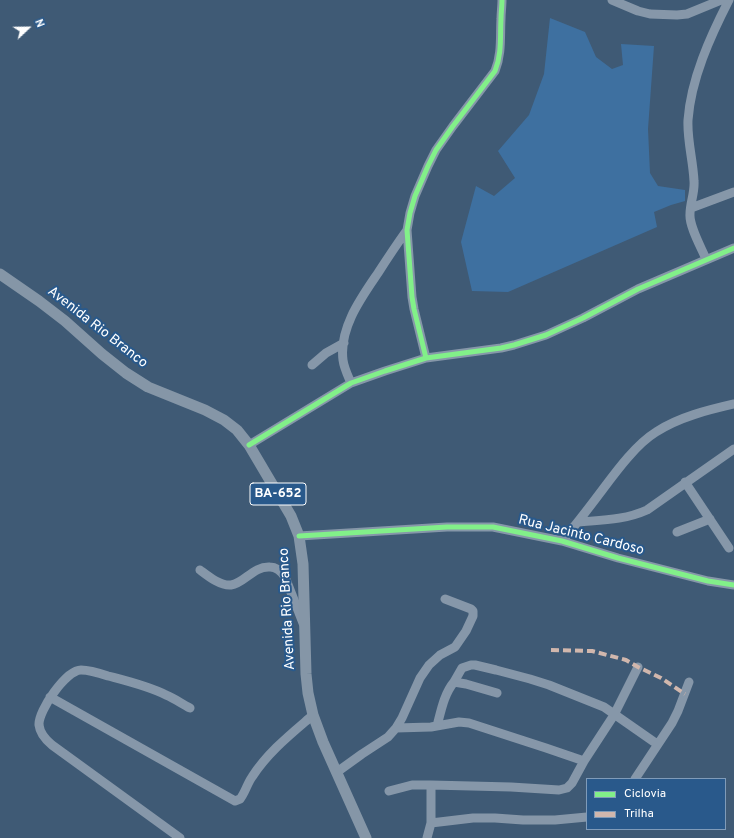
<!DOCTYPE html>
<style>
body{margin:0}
#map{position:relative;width:734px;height:838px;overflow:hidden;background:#3f5a75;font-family:Overpass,sans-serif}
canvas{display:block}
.legend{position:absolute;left:586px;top:778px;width:140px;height:52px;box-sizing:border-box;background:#29598b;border:1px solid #7f9bb9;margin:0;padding:5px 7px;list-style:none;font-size:12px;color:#fff}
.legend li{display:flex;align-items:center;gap:8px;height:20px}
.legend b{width:20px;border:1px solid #7f9bb9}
.north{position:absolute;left:8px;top:8px;width:40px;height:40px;-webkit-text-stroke:3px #29598b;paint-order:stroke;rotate:68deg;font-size:11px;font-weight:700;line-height:16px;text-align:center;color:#fff}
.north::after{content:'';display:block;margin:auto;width:14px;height:18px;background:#fff;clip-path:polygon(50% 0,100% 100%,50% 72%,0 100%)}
</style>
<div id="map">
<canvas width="734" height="838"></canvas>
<ul class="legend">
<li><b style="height:5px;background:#82f089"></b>Ciclovia</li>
<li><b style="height:5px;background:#d1b7ad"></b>Trilha</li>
</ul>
<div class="north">N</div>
</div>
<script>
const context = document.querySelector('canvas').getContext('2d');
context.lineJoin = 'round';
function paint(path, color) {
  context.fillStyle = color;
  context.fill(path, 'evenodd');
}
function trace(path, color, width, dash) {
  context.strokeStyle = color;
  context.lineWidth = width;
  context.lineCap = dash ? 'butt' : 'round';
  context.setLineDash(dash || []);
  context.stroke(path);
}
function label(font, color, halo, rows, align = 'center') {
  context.font = font + ' Overpass,sans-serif';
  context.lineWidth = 4;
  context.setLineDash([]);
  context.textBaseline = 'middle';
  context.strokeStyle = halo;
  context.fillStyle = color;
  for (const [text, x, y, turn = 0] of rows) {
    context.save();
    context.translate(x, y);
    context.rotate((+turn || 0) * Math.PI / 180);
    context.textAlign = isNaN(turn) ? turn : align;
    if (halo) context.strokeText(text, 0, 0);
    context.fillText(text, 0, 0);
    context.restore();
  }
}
const green = new Path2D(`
 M 550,18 L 585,32 L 596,57 L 612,69 L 623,65 L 621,44 L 654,46 L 648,129 L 650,173 L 658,186 L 685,190 L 685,201 L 671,205 L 654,212 L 657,227 L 508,292 L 472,291 L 461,242 L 476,186 L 494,196 L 515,178 L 498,151 L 529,115 L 544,74 Z`);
const minor = new Path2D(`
 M 612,0 L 638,11 L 650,14 L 677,15 L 687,14 L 721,0
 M 691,208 L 734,192
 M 706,259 C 701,247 689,226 690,214 C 690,203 695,192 694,181 C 693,160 687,140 688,120 C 691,79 710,37 729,0
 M 426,358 L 414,309 L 412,297 L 407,230 L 410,213 L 415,196 L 428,166 L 436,150 L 453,126 L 495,71 C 502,54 500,37 501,19 C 501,13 502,6 502,0
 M 312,365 L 326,353 L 344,343
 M 351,383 C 348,376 344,368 343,360 C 339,328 361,298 378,273 C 387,259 397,244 407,230
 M 249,445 L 351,383 L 385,371 L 426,358 L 501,348 L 514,345 L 546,335 L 583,318 L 638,289 L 734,248
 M 685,482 L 729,548
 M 579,522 C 602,520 625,520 647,510 L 734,449
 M 677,532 L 710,519
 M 299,536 L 447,527 L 493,527 L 562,541 L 618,558 L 708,581 L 734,585
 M 562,541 C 575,526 588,509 600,493 C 615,473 635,445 656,432 C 679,417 708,410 734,404
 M 200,570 C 208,576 220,586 231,585 C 245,583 253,566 270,567 C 277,567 281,571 285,577 L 303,623
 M 454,682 L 462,668 L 471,665 L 475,665 L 496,670 L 530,679 L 549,685 L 604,707 L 657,744
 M 50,697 L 235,801 L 240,799 C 245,793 247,784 252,777 C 268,752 291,734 313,715
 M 437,726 C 441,711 444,694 454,682 L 466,684 L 497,693
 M 396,728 L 431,727 L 459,722 L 469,723 L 546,748 L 584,761
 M 337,772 L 362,754 L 388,737 L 396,728 L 402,718 L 420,678 L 429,665 L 440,655 L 455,647 L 466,631 L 473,616 L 473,611 L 471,609 L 445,599
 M 635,779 L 672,723 L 678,711 L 689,682
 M 431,785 L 511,787 L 559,790 L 567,788 L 572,783 L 584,761 L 614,715 L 638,667
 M 389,791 L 412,785 L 431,785 L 431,823 L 427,838
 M 431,823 L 473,818 L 495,818 L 523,820 L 555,820 L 587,817
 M 180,838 L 52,745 C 46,740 40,734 39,725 C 38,711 66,670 81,670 C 88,670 102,674 108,676 C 127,681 148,686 166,695 C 174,698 182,704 190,708`);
const major = new Path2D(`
 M 0,274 L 39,301 L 65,321 L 102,354 L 126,373 L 148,387 L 205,410 L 224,420 L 237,430 L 249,445 L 291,516 L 299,536 L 303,564 L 306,674 L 308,693 L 313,715 L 323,742 L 366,838`);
const quiet = new Path2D(`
 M 551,650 L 592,651 L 626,660 L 638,667 L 661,678 L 685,694`);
const cycleway = new Path2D(`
 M 426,358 L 414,309 L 412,297 L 407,230 L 410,213 L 415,196 L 428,166 L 436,150 L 453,126 L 495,71 C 502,54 500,37 501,19 C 501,13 502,6 502,0
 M 249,445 L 351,383 L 385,371 L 426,358 L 501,348 L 514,345 L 546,335 L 583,318 L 638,289 L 734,248
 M 299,536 L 447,527 L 493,527 L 562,541 L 618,558 L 708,581 L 734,585`);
const shields = [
 [278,494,56]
];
const shieldNames = [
 ["BA-652",278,494]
];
const streetNames = [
 ["Avenida Rio Branco",97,328,38],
 ["Rua Jacinto Cardoso",581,536,14],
 ["Avenida Rio Branco",288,609,-93]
];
paint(green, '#3e70a0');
trace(minor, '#8697a9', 9);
trace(major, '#8596a7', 11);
trace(quiet, '#d1b7ad', 4, [8, 4]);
trace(cycleway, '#82f089', 5);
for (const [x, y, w] of shields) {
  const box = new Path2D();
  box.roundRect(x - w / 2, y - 11, w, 22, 3);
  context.fillStyle = '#29598b';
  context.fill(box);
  trace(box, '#fff', 1);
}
label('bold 13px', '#fff', null, shieldNames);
label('14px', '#fff', '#29598b', streetNames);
</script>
